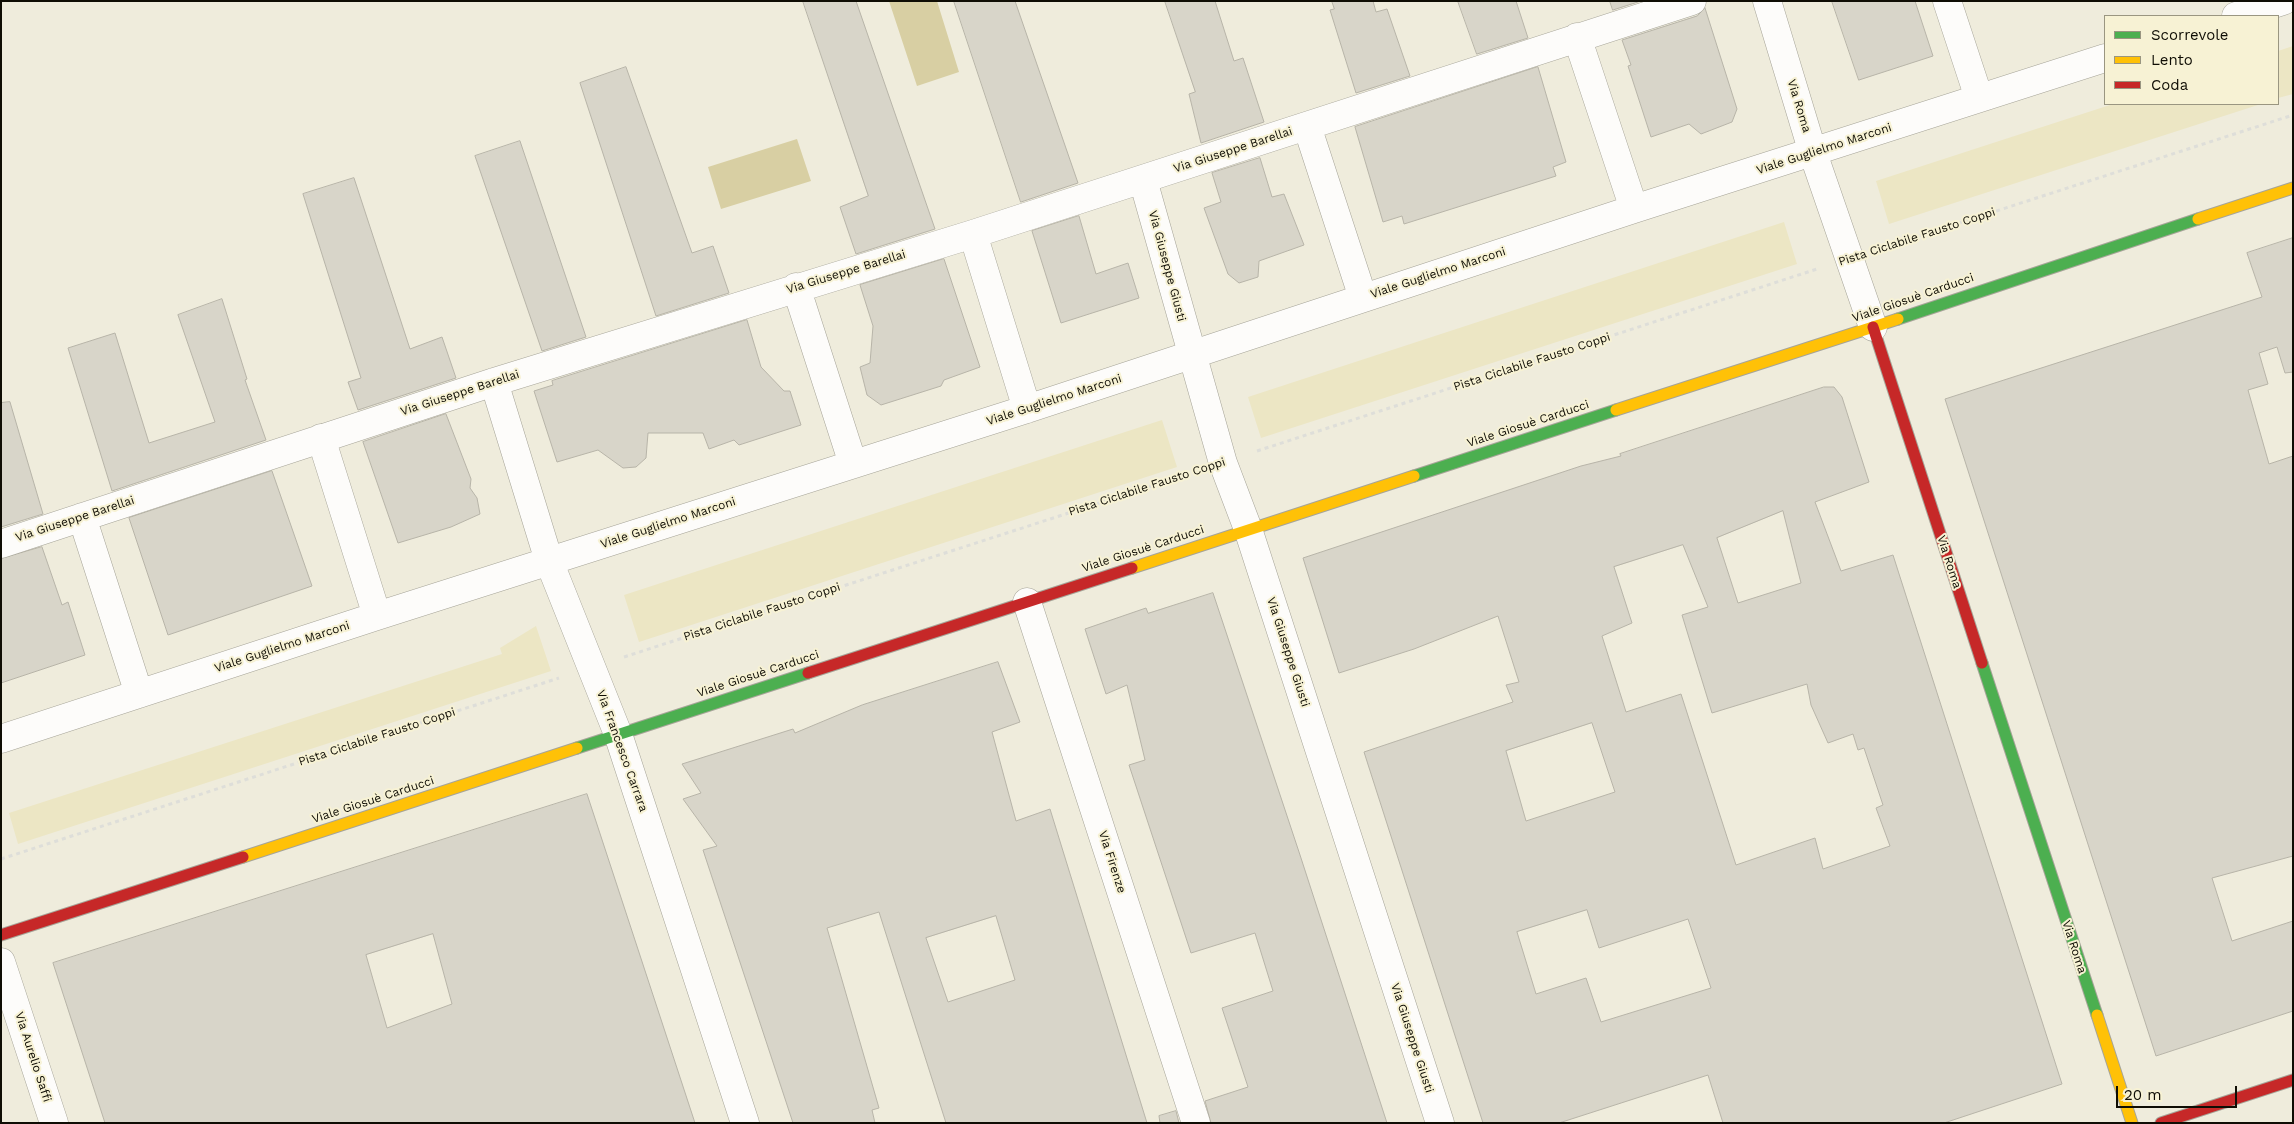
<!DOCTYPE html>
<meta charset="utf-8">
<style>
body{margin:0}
#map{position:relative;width:2294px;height:1124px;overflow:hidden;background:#efecdc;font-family:"Work Sans",sans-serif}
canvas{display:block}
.frame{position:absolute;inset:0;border:2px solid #0f0d04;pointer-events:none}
.legend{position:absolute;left:2104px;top:15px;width:175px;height:90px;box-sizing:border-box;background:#f7f2d4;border:1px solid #9a9681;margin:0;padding:6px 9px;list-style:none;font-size:15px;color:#0f0d04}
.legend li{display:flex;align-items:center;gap:10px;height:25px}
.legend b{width:25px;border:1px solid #9a9681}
.scale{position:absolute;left:2116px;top:1086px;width:121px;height:22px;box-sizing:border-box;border:2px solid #0f0d04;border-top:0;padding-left:6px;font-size:15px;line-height:18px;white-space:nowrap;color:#0f0d04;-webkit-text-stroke:4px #f7f2d4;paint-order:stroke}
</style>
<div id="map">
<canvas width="2294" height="1124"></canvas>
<div class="frame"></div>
<ul class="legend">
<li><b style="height:6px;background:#4caf50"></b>Scorrevole</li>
<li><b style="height:6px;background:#ffc107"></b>Lento</li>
<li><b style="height:6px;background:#c62828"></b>Coda</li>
</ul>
<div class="scale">20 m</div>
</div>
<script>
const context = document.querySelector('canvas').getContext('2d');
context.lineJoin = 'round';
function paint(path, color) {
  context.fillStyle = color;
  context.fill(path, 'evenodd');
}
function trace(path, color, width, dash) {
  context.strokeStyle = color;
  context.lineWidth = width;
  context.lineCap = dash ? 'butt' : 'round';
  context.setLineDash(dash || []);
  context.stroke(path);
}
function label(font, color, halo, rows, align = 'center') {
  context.font = font + ' "Work Sans",sans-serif';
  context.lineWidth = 4;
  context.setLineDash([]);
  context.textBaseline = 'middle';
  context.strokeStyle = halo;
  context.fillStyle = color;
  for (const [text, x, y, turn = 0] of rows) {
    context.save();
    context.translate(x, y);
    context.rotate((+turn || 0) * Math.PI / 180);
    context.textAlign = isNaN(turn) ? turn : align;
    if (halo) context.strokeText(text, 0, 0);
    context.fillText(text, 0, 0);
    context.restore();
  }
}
const green = new Path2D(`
 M 2293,46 L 2293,94 L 2278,98 L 2278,51 Z
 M 2113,104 L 2261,104 L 1889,224 L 1876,181 Z
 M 1784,222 L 1797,264 L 1261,438 L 1248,397 Z
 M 1162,420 L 1177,467 L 639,642 L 624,595 Z
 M 536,626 L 551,671 L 18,844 L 9,813 L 502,654 L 500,648 Z`);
const water = new Path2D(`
 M 889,1 L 937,1 L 959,72 L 917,86 Z
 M 797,139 L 811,181 L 721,209 L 708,167 Z`);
const building = new Path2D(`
 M 803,1 L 856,1 L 935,229 L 856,254 L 840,207 L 868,196 Z
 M 954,1 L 1015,1 L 1078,183 L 1021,202 Z
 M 1165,1 L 1215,1 L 1234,61 L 1243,58 L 1264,122 L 1201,143 L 1189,94 L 1195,92 Z
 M 1332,1 L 1373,1 L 1376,12 L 1387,9 L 1410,76 L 1356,93 L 1330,10 L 1334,9 Z
 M 1458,1 L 1516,1 L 1528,38 L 1477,54 Z
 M 1610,1 L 1641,1 L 1613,10 Z
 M 1832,1 L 1915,1 L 1933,56 L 1859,80 Z
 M 1705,8 L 1737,109 L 1732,122 L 1701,134 L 1689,124 L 1651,137 L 1628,66 L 1631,65 L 1622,40 L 1697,16 Z
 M 626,67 L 692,253 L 713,246 L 729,293 L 656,316 L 580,83 Z
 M 1538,67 L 1566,162 L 1553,167 L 1556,176 L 1404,224 L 1402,216 L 1383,222 L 1355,127 Z
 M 520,141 L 586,337 L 542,351 L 475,156 Z
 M 1260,158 L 1272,197 L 1284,194 L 1304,245 L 1259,261 L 1258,277 L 1239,283 L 1228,274 L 1204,208 L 1221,202 L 1212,173 Z
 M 354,178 L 410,349 L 442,337 L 456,378 L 358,410 L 348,382 L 361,378 L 303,194 Z
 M 1079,216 L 1096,274 L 1128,263 L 1139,298 L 1061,323 L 1032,231 Z
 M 2293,238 L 2293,372 L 2285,373 L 2277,347 L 2259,353 L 2268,384 L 2248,390 L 2269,464 L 2293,456 L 2293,856 L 2212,878 L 2232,941 L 2293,921 L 2293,1011 L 2156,1056 L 1945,399 L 2262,297 L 2247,253 Z
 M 944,259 L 980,367 L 944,380 L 941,386 L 881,405 L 867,395 L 860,367 L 870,363 L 873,326 L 860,285 Z
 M 222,299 L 247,379 L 245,380 L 266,440 L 112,491 L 68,348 L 115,333 L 149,443 L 215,422 L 178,315 Z
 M 747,320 L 761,367 L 784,391 L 790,391 L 801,425 L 739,445 L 734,440 L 709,449 L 703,433 L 648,433 L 646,458 L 636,467 L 623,468 L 598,450 L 557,462 L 534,391 L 553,385 L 552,381 Z
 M 1824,387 L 1834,387 L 1842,397 L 1869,482 L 1815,502 L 1841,571 L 1893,555 L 2062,1084 L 1944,1123 L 1723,1123 L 1708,1075 L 1559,1123 L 1483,1123 L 1364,752 L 1513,702 L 1506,685 L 1519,682 L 1498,616 L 1414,649 L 1339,673 L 1303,558 L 1581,466 L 1621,456 L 1620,454 ZM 1783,511 L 1801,583 L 1738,603 L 1717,538 ZM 1683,545 L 1708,607 L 1682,615 L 1712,713 L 1807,684 L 1811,705 L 1828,743 L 1853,734 L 1858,750 L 1864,748 L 1883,805 L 1876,808 L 1890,846 L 1823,869 L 1815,838 L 1736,865 L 1681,694 L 1626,712 L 1602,636 L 1632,623 L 1614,567 ZM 1592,723 L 1615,792 L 1526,821 L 1506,751 ZM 1587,910 L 1599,948 L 1688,919 L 1711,988 L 1601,1022 L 1586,978 L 1536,994 L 1517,932 Z
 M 10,402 L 43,514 L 1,527 L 1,403 Z
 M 446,414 L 471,479 L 470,488 L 477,498 L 480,514 L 451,527 L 398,543 L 363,442 Z
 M 272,471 L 312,586 L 168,635 L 129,518 Z
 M 42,547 L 62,605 L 68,602 L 85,655 L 1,683 L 1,559 Z
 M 1213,593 L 1300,855 L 1387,1123 L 1211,1123 L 1205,1101 L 1248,1087 L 1222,1008 L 1273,991 L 1255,933 L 1191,953 L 1129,765 L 1145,760 L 1127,685 L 1106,694 L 1085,629 L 1146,608 L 1148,613 Z
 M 998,662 L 1020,722 L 992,732 L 1016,821 L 1050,809 L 1147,1123 L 946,1123 L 879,912 L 827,928 L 879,1108 L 872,1110 L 875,1123 L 793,1123 L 703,850 L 717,846 L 683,799 L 701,793 L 682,764 L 793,729 L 795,733 L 862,705 ZM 996,916 L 1015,980 L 948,1002 L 926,938 Z
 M 587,794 L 695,1123 L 105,1123 L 53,963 ZM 433,934 L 452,1004 L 387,1028 L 366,955 Z
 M 1176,1111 L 1179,1123 L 1160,1123 L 1159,1116 Z`);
const path = new Path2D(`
 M 1882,248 L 2293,115
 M 1257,451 L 1817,269
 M 624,657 L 1189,474
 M 1,859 L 559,678`);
const street = new Path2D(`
 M 1767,1 L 1813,153 L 1873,327
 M 1947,1 L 1979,98
 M 2236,16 L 2283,1
 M 1577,37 L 1634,209
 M 1307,126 L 1363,298
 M 1143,180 L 1223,463 L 1248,529 L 1440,1123
 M 973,234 L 1027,409
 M 796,287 L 853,464
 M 494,382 L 549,561 L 618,734 L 745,1123
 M 321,438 L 377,616
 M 82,517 L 139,694
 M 1,544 L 494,382 L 973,234 L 1692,1
 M 1027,602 L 1196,1123
 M 1,739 L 377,616 L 1027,409 L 1634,209 L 2105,58
 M 1,962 L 54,1123`);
const fast = new Path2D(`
 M 1898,319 L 2198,219
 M 1414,476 L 1616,410
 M 1982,663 L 2097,1015
 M 577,748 L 808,673`);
const slow = new Path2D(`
 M 2198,219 L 2293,188
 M 1616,410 L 1898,319
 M 1132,568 L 1414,476
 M 243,857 L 577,748
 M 2097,1015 L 2132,1123`);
const jam = new Path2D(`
 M 1873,327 L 1982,663
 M 808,673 L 1132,568
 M 1,935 L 243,857
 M 2161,1123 L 2293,1080`);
const streetNames = [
 ["Via Roma",1799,106,73],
 ["Viale Guglielmo Marconi",1824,149,-18],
 ["Via Giuseppe Barellai",1233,150,-18],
 ["Pista Ciclabile Fausto Coppi",1917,237,-18],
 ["Via Giuseppe Giusti",1167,266,75],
 ["Via Giuseppe Barellai",846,272,-17],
 ["Viale Guglielmo Marconi",1438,273,-18],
 ["Viale Giosuè Carducci",1913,298,-19],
 ["Pista Ciclabile Fausto Coppi",1532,362,-18],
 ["Via Giuseppe Barellai",460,393,-18],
 ["Viale Guglielmo Marconi",1054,400,-18],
 ["Viale Giosuè Carducci",1528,424,-18],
 ["Pista Ciclabile Fausto Coppi",1147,487,-18],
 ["Via Giuseppe Barellai",75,519,-18],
 ["Viale Guglielmo Marconi",668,523,-18],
 ["Viale Giosuè Carducci",1143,549,-18],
 ["Via Roma",1949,562,72],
 ["Pista Ciclabile Fausto Coppi",762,612,-18],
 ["Viale Guglielmo Marconi",282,647,-18],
 ["Via Giuseppe Giusti",1288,652,72],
 ["Viale Giosuè Carducci",758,674,-18],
 ["Pista Ciclabile Fausto Coppi",377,737,-18],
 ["Via Francesco Carrara",622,751,70],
 ["Viale Giosuè Carducci",373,800,-18],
 ["Via Firenze",1112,862,72],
 ["Via Roma",2074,947,72],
 ["Via Giuseppe Giusti",1412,1038,72],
 ["Via Aurelio Saffi",33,1057,72]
];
paint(green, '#ece6c4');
paint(water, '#d8cfa3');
paint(building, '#d8d5c9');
trace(building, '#b7b4a8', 1);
trace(street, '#a6a498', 29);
trace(fast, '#a6a498', 13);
trace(slow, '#a6a498', 13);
trace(jam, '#a6a498', 13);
trace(path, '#deded9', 3, [4, 4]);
trace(street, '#fdfcfa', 28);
trace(fast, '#4caf50', 11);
trace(slow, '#ffc107', 11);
trace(jam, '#c62828', 11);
label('12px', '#0f0d04', '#f7f2d4', streetNames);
</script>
